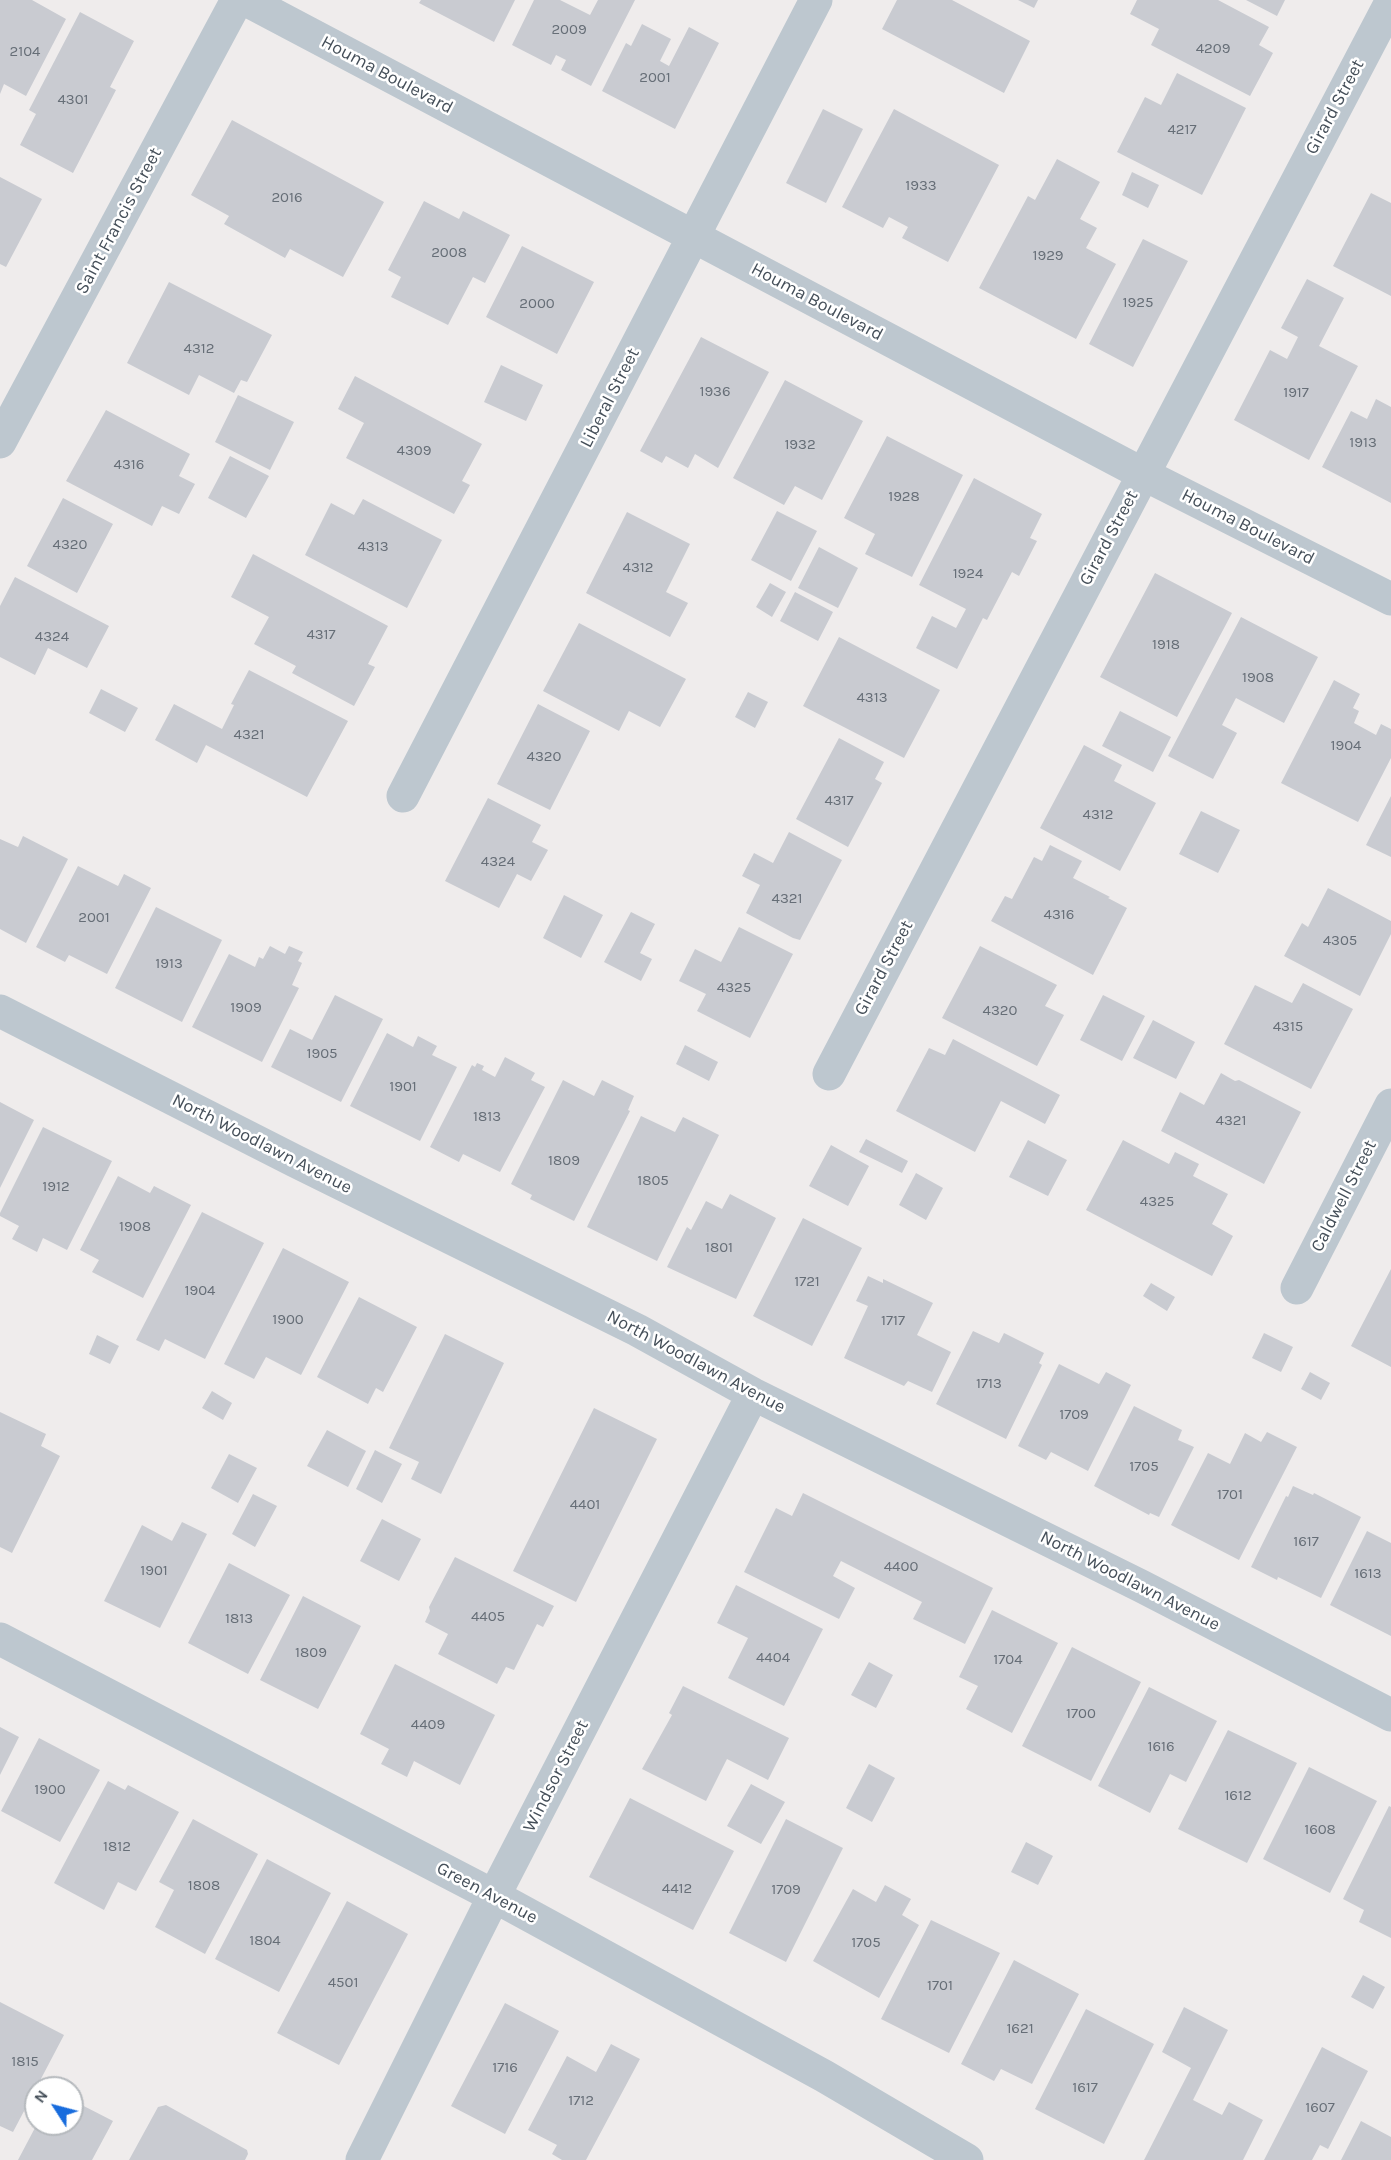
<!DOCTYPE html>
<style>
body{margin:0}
#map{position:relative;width:1391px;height:2160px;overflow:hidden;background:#efecec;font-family:Karla,sans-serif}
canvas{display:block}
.north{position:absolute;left:24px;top:2076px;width:60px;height:60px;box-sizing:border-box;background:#fff;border:2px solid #b5b9bd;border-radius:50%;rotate:306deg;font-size:16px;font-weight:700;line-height:24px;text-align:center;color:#454f59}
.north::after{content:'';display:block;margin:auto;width:21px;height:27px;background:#186cdd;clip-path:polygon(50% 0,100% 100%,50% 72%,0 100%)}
</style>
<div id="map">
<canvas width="1391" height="2160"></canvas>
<div class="north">N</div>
</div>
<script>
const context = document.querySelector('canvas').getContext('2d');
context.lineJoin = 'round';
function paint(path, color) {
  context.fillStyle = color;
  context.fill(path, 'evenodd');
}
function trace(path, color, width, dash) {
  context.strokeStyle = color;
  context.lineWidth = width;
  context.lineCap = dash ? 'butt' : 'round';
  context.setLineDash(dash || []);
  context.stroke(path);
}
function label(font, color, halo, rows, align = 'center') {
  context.font = font + ' Karla,sans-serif';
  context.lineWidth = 5;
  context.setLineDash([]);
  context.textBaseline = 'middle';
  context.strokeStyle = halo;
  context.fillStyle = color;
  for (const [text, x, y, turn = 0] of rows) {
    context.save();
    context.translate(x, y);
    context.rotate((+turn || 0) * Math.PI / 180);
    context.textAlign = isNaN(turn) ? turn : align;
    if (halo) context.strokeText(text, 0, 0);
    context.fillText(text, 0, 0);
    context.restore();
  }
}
const building = new Path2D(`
 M 0,0 L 32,0 L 66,19 L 26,96 L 4,84 L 0,94 Z
 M 421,0 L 515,0 L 494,42 L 419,3 Z
 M 534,0 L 560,0 L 590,15 L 598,0 L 635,0 L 591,86 L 561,70 L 566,60 L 556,55 L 551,65 L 512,45 Z
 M 897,0 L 952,0 L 1030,41 L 1004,93 L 882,29 Z
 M 1018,0 L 1038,0 L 1034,8 Z
 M 1137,0 L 1218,0 L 1269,27 L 1259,45 L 1273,53 L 1250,96 L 1151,45 L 1159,29 L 1130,14 Z
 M 1246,0 L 1285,0 L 1277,16 Z
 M 80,12 L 134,41 L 110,87 L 116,90 L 73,173 L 20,145 L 36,114 L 29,110 Z
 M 642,24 L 671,39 L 660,61 L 669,66 L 689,27 L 719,43 L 675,129 L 602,91 L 626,43 L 631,46 Z
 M 1177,73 L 1246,108 L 1202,195 L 1117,152 L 1145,97 L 1161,105 Z
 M 823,109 L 863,129 L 826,203 L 786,183 Z
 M 894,109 L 999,165 L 948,262 L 902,238 L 908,227 L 889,217 L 883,228 L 842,207 Z
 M 232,120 L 384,202 L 343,277 L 290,249 L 285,258 L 224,224 L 229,216 L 191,195 Z
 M 1057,159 L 1100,182 L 1080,219 L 1097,228 L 1086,248 L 1116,264 L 1076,339 L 979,288 L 1028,196 L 1035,200 Z
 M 1132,172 L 1159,185 L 1148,208 L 1122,195 Z
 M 0,177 L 42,199 L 6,267 L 0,264 Z
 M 1371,193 L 1391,203 L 1391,296 L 1333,266 Z
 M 424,201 L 459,219 L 463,211 L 510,235 L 485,283 L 473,277 L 448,325 L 391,297 L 401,277 L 388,270 Z
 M 1143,239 L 1188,261 L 1133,367 L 1089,344 Z
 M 522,246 L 594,282 L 557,354 L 486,317 Z
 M 1307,279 L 1344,298 L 1319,346 L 1358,366 L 1309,460 L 1234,420 L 1270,350 L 1287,359 L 1298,337 L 1281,328 Z
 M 169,282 L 272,335 L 247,382 L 241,380 L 234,393 L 199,375 L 189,395 L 127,363 Z
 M 701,337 L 769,372 L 718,468 L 695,454 L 688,468 L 666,456 L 662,463 L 640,451 Z
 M 501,365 L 543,385 L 526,421 L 484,402 Z
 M 355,376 L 482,444 L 462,481 L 470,485 L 454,514 L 346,458 L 364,423 L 338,409 Z
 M 785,380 L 863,421 L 822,500 L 795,486 L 784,505 L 733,478 Z
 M 238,395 L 294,422 L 270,470 L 215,442 Z
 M 1376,399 L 1391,407 L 1391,503 L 1322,467 L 1351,411 L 1367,419 Z
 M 106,410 L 190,454 L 179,476 L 195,484 L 179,514 L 162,506 L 152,526 L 66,481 Z
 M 887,436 L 963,475 L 912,577 L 865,554 L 875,534 L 844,518 Z
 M 230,456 L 269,476 L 246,518 L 208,498 Z
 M 974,478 L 1042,514 L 1030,538 L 1037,541 L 1019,576 L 1012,572 L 987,620 L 983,618 L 957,669 L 916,648 L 932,616 L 956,628 L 966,609 L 919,585 Z
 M 63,498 L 113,524 L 77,593 L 27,566 Z
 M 363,499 L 442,540 L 407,608 L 305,555 L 331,503 L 354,515 Z
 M 777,511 L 817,531 L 791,581 L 751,560 Z
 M 627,512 L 690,544 L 666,592 L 688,603 L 670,637 L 586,593 Z
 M 819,547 L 858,568 L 838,608 L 798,588 Z
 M 253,554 L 388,626 L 368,664 L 375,667 L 354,706 L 292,673 L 296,666 L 254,644 L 269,617 L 231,597 Z
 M 1155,573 L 1232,613 L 1177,717 L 1100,677 Z
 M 15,577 L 109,626 L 87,668 L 48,648 L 35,675 L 0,657 L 0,606 Z
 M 770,583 L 786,592 L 772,617 L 756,607 Z
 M 795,592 L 833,612 L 818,641 L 780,621 Z
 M 1241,617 L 1318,657 L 1284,723 L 1236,698 L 1222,725 L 1237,733 L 1213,779 L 1168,756 Z
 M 579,623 L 686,679 L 660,727 L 629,711 L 619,731 L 543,691 Z
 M 839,637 L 940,690 L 904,758 L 803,706 Z
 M 249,670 L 348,721 L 307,797 L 206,745 L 197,763 L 155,740 L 174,704 L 222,729 L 234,705 L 231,704 Z
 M 1334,680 L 1360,694 L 1353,708 L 1359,711 L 1354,723 L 1376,735 L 1381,724 L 1391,729 L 1391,758 L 1358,822 L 1281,783 Z
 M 101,689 L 138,708 L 125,732 L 89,713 Z
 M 748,692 L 768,702 L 755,728 L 735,717 Z
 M 538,704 L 590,731 L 550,810 L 497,784 Z
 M 1120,711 L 1171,737 L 1153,772 L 1102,746 Z
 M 839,738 L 884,762 L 875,779 L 882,783 L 848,847 L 796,819 Z
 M 1084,745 L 1122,765 L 1114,781 L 1156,803 L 1120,871 L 1040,828 Z
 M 1391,796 L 1391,857 L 1366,845 Z
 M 488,798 L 541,825 L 532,842 L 548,850 L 531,881 L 517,874 L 499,908 L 445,881 Z
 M 1201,811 L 1240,830 L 1218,873 L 1179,854 Z
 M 789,832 L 842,860 L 800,940 L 793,938 L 746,913 L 760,885 L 742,876 L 754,853 L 773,863 Z
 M 23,836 L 68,859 L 26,943 L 0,929 L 0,839 L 18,847 Z
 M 1050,845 L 1082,861 L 1073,878 L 1110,897 L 1108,898 L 1127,908 L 1093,975 L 991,921 L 1005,896 L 1012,899 L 1034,857 L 1042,861 Z
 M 78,866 L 118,886 L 124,874 L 151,888 L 107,974 L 69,955 L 65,962 L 36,947 Z
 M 1328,888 L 1391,921 L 1391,934 L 1360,996 L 1284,956 L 1302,923 L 1308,927 Z
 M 564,895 L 603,915 L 581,958 L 543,938 Z
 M 156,907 L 222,940 L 182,1022 L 115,988 Z
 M 631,912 L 655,924 L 640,953 L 652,959 L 641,981 L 604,962 Z
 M 739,927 L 793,954 L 750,1038 L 697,1011 L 706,994 L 679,981 L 695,949 L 721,962 Z
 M 270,946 L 285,954 L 289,946 L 303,952 L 298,961 L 302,963 L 292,985 L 299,988 L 262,1062 L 192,1027 L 229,954 L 255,967 L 259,957 L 263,959 Z
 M 980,946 L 1057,985 L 1045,1006 L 1064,1015 L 1037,1066 L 942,1018 Z
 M 1303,983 L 1353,1009 L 1311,1089 L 1224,1044 L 1255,985 L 1292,1003 Z
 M 335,995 L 383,1019 L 341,1102 L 271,1067 L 290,1029 L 312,1040 Z
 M 1103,995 L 1145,1016 L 1122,1061 L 1080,1040 Z
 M 1153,1020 L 1195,1042 L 1176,1079 L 1133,1058 Z
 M 387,1033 L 413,1047 L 418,1036 L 437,1046 L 432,1055 L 457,1067 L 420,1141 L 350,1106 Z
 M 953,1039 L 1060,1095 L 1045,1124 L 1001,1101 L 975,1152 L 896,1111 L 929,1048 L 945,1055 Z
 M 685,1045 L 718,1062 L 709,1081 L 676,1064 Z
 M 505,1057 L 535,1073 L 531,1080 L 545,1087 L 500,1172 L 463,1154 L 459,1162 L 430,1147 L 472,1065 L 475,1067 L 477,1063 L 484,1066 L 482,1070 L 495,1077 Z
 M 1221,1073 L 1235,1081 L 1239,1080 L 1301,1112 L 1264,1184 L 1161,1131 L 1180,1092 L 1204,1105 Z
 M 563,1080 L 594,1096 L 602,1080 L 634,1096 L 628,1110 L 630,1111 L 574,1221 L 530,1199 L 532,1195 L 511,1184 Z
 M 0,1102 L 34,1120 L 0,1188 Z
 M 641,1116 L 675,1132 L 683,1117 L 719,1135 L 657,1261 L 587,1227 Z
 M 43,1127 L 112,1161 L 67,1250 L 43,1238 L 37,1252 L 12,1239 L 19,1226 L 0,1216 L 0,1213 Z
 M 866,1139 L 908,1161 L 902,1173 L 859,1152 Z
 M 1028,1140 L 1067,1160 L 1048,1196 L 1009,1177 Z
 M 1123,1140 L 1169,1164 L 1175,1152 L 1199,1164 L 1193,1176 L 1228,1194 L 1212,1224 L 1233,1236 L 1212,1276 L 1086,1210 Z
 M 831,1145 L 869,1166 L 848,1206 L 809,1186 Z
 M 916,1173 L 943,1188 L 926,1220 L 899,1205 Z
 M 118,1176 L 150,1193 L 154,1186 L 191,1205 L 143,1298 L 92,1272 L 99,1260 L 80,1250 Z
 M 730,1194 L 776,1218 L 736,1299 L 667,1267 L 687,1227 L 691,1230 L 706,1201 L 722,1209 Z
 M 202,1212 L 264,1243 L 205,1359 L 165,1339 L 159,1351 L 136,1340 Z
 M 803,1218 L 862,1248 L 812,1346 L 753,1316 Z
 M 283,1248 L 349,1282 L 301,1375 L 266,1357 L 254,1379 L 224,1364 Z
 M 1391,1269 L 1391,1367 L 1351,1346 Z
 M 868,1276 L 883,1283 L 883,1279 L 933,1303 L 917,1335 L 951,1352 L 932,1392 L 908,1381 L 904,1386 L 844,1358 L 868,1306 L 856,1301 Z
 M 1151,1283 L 1175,1297 L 1167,1311 L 1143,1296 Z
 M 359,1297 L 417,1327 L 383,1392 L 376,1388 L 368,1404 L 317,1377 Z
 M 973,1331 L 999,1343 L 1004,1333 L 1044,1353 L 1039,1363 L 1042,1365 L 1006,1439 L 936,1404 Z
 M 1264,1333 L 1293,1347 L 1281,1372 L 1252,1358 Z
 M 445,1334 L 504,1363 L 441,1494 L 411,1479 L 419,1462 L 389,1448 Z
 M 97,1335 L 119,1346 L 110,1364 L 89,1354 Z
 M 1059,1364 L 1099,1384 L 1106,1372 L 1131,1385 L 1088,1471 L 1051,1452 L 1046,1460 L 1018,1446 Z
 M 1310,1372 L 1330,1383 L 1321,1400 L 1301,1389 Z
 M 212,1391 L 232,1403 L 223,1420 L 202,1408 Z
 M 1134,1406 L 1182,1430 L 1178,1440 L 1194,1447 L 1159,1517 L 1150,1513 L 1149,1515 L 1094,1486 Z
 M 594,1408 L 657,1439 L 576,1602 L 513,1571 Z
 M 0,1412 L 46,1434 L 41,1446 L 60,1456 L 12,1553 L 0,1547 Z
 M 327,1430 L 366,1451 L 348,1487 L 307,1466 Z
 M 1267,1432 L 1297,1447 L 1239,1560 L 1171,1525 L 1208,1453 L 1230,1464 L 1245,1433 L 1261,1442 Z
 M 375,1450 L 402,1464 L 382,1503 L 356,1489 Z
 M 229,1454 L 257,1468 L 238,1503 L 211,1488 Z
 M 1293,1486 L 1313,1495 L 1314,1493 L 1361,1517 L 1321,1598 L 1278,1577 L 1277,1580 L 1251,1567 L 1286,1496 L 1288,1497 Z
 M 803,1493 L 993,1588 L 965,1644 L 913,1619 L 922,1602 L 841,1561 L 833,1576 L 855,1588 L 839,1619 L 744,1572 L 776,1508 L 792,1516 Z
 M 253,1494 L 277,1506 L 255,1547 L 232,1534 Z
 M 382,1519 L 421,1539 L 399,1581 L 360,1561 Z
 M 182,1522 L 207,1534 L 160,1628 L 104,1601 L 142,1525 L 172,1541 Z
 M 1367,1531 L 1391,1543 L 1391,1636 L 1330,1605 Z
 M 455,1557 L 554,1606 L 543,1627 L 537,1624 L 514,1670 L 506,1667 L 497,1684 L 438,1654 L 448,1634 L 425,1622 L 430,1611 L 429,1607 Z
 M 229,1563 L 290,1595 L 248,1674 L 188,1643 Z
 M 736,1585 L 823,1629 L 784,1706 L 728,1678 L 748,1638 L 717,1623 Z
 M 303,1596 L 361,1626 L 318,1709 L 260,1680 Z
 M 992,1610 L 1058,1643 L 1012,1733 L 966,1709 L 978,1686 L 959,1677 Z
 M 1072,1647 L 1141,1682 L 1091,1781 L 1022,1746 Z
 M 869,1662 L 893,1675 L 876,1708 L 851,1695 Z
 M 395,1664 L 495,1715 L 460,1785 L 414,1761 L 407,1777 L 381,1764 L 389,1749 L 360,1734 Z
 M 683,1686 L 789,1738 L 768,1780 L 727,1759 L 706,1801 L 642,1769 L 672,1715 L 669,1713 Z
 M 1149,1687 L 1217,1721 L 1186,1782 L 1170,1774 L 1150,1813 L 1098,1786 Z
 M 0,1727 L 19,1737 L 0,1775 Z
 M 1228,1730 L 1297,1763 L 1247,1863 L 1178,1829 Z
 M 39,1738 L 100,1770 L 60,1842 L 1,1811 Z
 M 869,1764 L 895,1778 L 872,1822 L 846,1808 Z
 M 1309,1767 L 1377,1801 L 1330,1893 L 1263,1859 Z
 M 108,1781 L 125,1790 L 128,1785 L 179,1812 L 136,1891 L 118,1882 L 104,1910 L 54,1883 Z
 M 751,1784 L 785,1802 L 761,1844 L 727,1826 Z
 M 630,1798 L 734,1851 L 693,1930 L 589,1877 Z
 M 1389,1806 L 1391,1807 L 1391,1938 L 1359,1922 L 1364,1910 L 1343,1899 Z
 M 193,1819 L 258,1854 L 205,1954 L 155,1927 L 174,1890 L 159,1882 Z
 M 786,1819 L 843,1848 L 786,1962 L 729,1933 Z
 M 1026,1842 L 1053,1856 L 1038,1885 L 1011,1872 Z
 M 267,1859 L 331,1893 L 279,1992 L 215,1959 Z
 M 885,1885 L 911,1899 L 902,1915 L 919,1925 L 879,1998 L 813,1961 L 853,1889 L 876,1902 Z
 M 347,1901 L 408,1934 L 339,2065 L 277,2033 Z
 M 931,1920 L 1000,1953 L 949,2053 L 881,2019 Z
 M 1014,1960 L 1079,1994 L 1032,2084 L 1001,2069 L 994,2081 L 961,2064 Z
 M 1363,1975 L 1385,1987 L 1373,2009 L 1351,1997 Z
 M 0,2002 L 64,2035 L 13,2132 L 0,2126 Z
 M 505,2003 L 559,2031 L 505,2134 L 451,2106 Z
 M 1184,2007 L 1228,2030 L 1193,2100 L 1222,2115 L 1229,2102 L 1263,2120 L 1243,2160 L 1144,2160 L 1191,2068 L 1162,2052 Z
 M 1086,2009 L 1154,2044 L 1104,2144 L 1035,2109 Z
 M 611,2044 L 640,2059 L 586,2160 L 562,2160 L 552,2154 L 557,2145 L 528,2130 L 567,2056 L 596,2072 Z
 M 1322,2047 L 1368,2071 L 1328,2149 L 1320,2145 L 1312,2160 L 1264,2160 Z
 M 72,2100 L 113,2121 L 92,2160 L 18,2160 L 37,2124 L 72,2124 Z
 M 166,2105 L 247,2150 L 248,2154 L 245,2160 L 129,2160 L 158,2107 Z
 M 1361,2121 L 1391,2137 L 1391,2160 L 1341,2160 Z`);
const street = new Path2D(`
 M 246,0 L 1143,474 L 1391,599
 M 0,442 L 237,0
 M 403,796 L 816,0
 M 0,1011 L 295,1161 L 637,1330 L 753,1394 L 1141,1586 L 1391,1715
 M 829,1074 L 1391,2
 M 1297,1288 L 1391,1105
 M 0,1639 L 494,1896 L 824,2076 L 967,2160
 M 362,2160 L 494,1896 L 753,1394`);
const numberNames = [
 ["2009",569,30],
 ["4209",1213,49],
 ["2104",25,52],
 ["2001",655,78],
 ["4301",73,100],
 ["4217",1182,130],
 ["1933",921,186],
 ["2016",287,198],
 ["2008",449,253],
 ["1929",1048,256],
 ["1925",1138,303],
 ["2000",537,304],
 ["4312",199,349],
 ["1936",715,392],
 ["1917",1296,393],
 ["1913",1363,443],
 ["1932",800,445],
 ["4309",414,451],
 ["4316",129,465],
 ["1928",904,497],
 ["4320",70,545],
 ["4313",373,547],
 ["4312",638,568],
 ["1924",968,574],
 ["4317",321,635],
 ["4324",52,637],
 ["1918",1166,645],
 ["1908",1258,678],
 ["4313",872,698],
 ["4321",249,735],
 ["1904",1346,746],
 ["4320",544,757],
 ["4317",839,801],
 ["4312",1098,815],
 ["4324",498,862],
 ["4321",787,899],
 ["4316",1059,915],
 ["2001",94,918],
 ["4305",1340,941],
 ["1913",169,964],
 ["4325",734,988],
 ["1909",246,1008],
 ["4320",1000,1011],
 ["4315",1288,1027],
 ["1905",322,1054],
 ["1901",403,1087],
 ["1813",487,1117],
 ["4321",1231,1121],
 ["1809",564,1161],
 ["1805",653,1181],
 ["1912",56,1187],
 ["4325",1157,1202],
 ["1908",135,1227],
 ["1801",719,1248],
 ["1721",807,1282],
 ["1904",200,1291],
 ["1900",288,1320],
 ["1717",893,1321],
 ["1713",989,1384],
 ["1709",1074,1415],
 ["1705",1144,1467],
 ["1701",1230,1495],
 ["4401",585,1505],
 ["1617",1306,1542],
 ["4400",901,1567],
 ["1901",154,1571],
 ["1613",1368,1574],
 ["4405",488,1617],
 ["1813",239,1619],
 ["1809",311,1653],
 ["4404",773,1658],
 ["1704",1008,1660],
 ["1700",1081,1714],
 ["4409",428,1725],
 ["1616",1161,1747],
 ["1900",50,1790],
 ["1612",1238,1796],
 ["1608",1320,1830],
 ["1812",117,1847],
 ["1808",204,1886],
 ["4412",677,1889],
 ["1709",786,1890],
 ["1804",265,1941],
 ["1705",866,1943],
 ["4501",343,1983],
 ["1701",940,1986],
 ["1621",1020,2029],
 ["1815",25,2062],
 ["1716",505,2068],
 ["1617",1085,2088],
 ["1712",581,2101],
 ["1607",1320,2108]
];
const streetNames = [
 ["Houma Boulevard",387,75,28],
 ["Girard Street",1335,107,-62],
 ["Saint Francis Street",119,221,-62],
 ["Houma Boulevard",817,302,28],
 ["Liberal Street",610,398,-63],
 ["Houma Boulevard",1248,527,27],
 ["Girard Street",1109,538,-62],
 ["Girard Street",884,968,-62],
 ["North Woodlawn Avenue",262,1144,27],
 ["Caldwell Street",1344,1196,-63],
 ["North Woodlawn Avenue",696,1362,28],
 ["North Woodlawn Avenue",1130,1581,27],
 ["Windsor Street",556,1776,-63],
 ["Green Avenue",487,1893,28]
];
paint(building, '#c9cbd1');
trace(street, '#bdc7cf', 33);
label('15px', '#666e77', null, numberNames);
label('18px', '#454f59', '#fff', streetNames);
</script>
